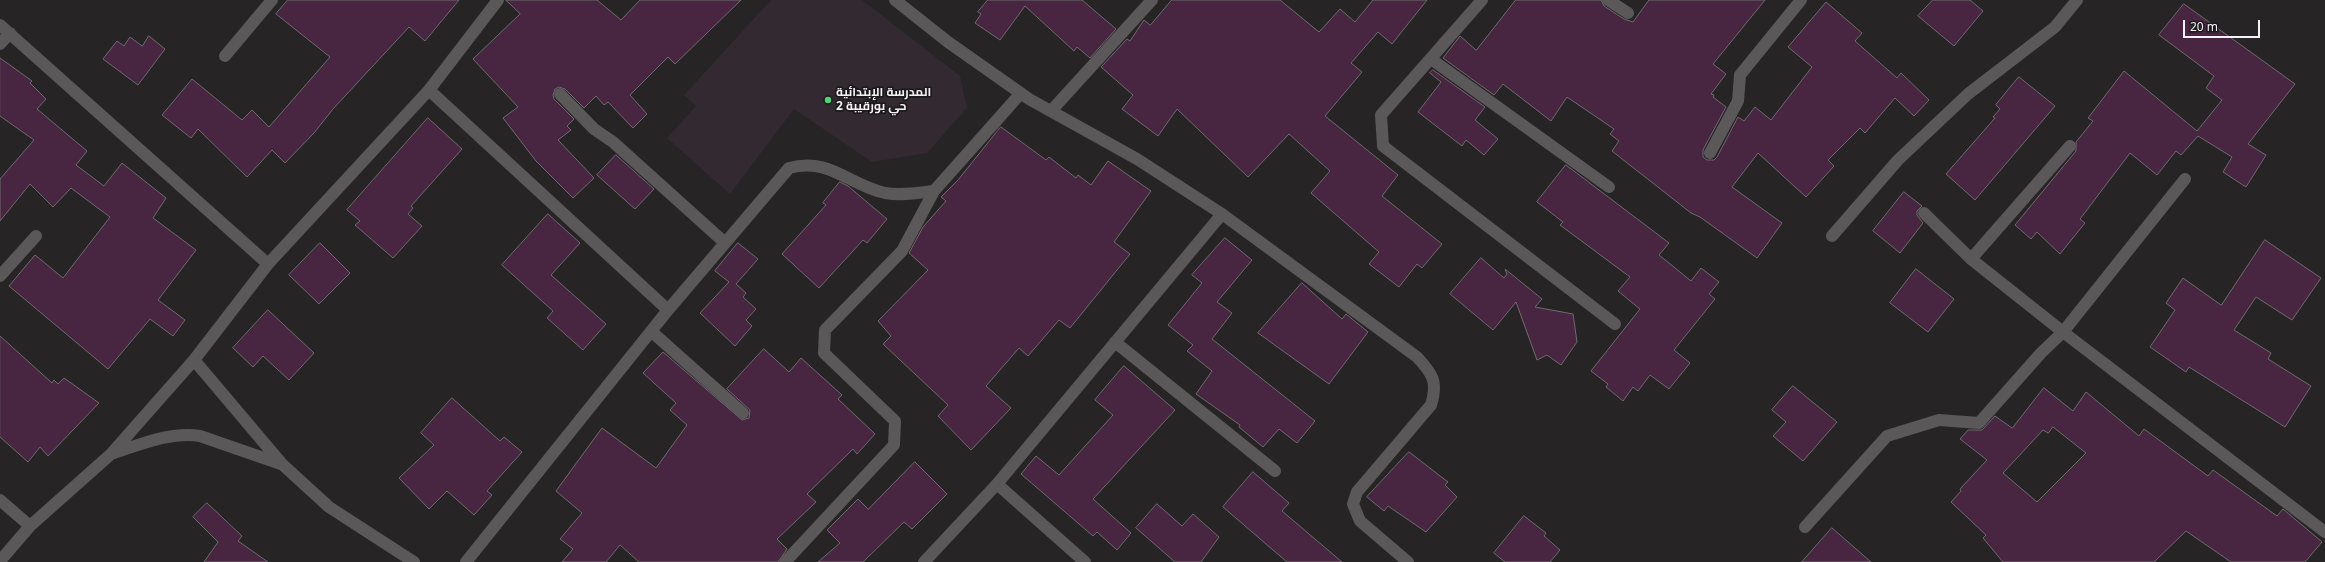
<!DOCTYPE html>
<meta charset="utf-8">
<style>
body{margin:0}
#map{position:relative;width:2325px;height:562px;overflow:hidden;background:#262425;font-family:"Noto Sans",sans-serif}
canvas{display:block}
.scale{position:absolute;left:2183px;top:20px;width:77px;height:18px;box-sizing:border-box;border:2px solid #f4f2f4;border-top:0;padding-left:5px;font-size:12px;line-height:14px;white-space:nowrap;color:#f4f2f4;-webkit-text-stroke:3px #1c1a1c;paint-order:stroke}
</style>
<div id="map">
<canvas width="2325" height="562"></canvas>
<div class="scale">20 m</div>
</div>
<script>
const context = document.querySelector('canvas').getContext('2d');
context.lineJoin = 'round';
function paint(path, color) {
  context.fillStyle = color;
  context.fill(path, 'evenodd');
}
function trace(path, color, width, dash) {
  context.strokeStyle = color;
  context.lineWidth = width;
  context.lineCap = dash ? 'butt' : 'round';
  context.setLineDash(dash || []);
  context.stroke(path);
}
function label(font, color, halo, rows, align = 'center') {
  context.font = font + ' "Noto Sans",Cairo,sans-serif';
  context.lineWidth = 3.5;
  context.setLineDash([]);
  context.textBaseline = 'middle';
  context.strokeStyle = halo;
  context.fillStyle = color;
  for (const [text, x, y, turn = 0] of rows) {
    context.save();
    context.translate(x, y);
    context.rotate((+turn || 0) * Math.PI / 180);
    context.textAlign = isNaN(turn) ? turn : align;
    if (halo) context.strokeText(text, 0, 0);
    context.fillText(text, 0, 0);
    context.restore();
  }
}
const built = new Path2D(`
 M 771,0 L 862,0 L 960,76 L 967,108 L 927,153 L 872,162 L 794,109 L 730,194 L 667,138 L 696,106 L 684,95 Z`);
const building = new Path2D(`
 M 288,0 L 459,0 L 425,41 L 409,27 L 333,109 L 314,133 L 285,163 L 272,150 L 247,177 L 198,129 L 191,138 L 162,115 L 192,79 L 242,120 L 252,110 L 269,127 L 330,57 L 276,14 Z
 M 506,0 L 597,0 L 621,20 L 640,0 L 741,0 L 675,64 L 668,57 L 630,95 L 647,114 L 633,128 L 608,102 L 604,105 L 596,96 L 584,108 L 565,89 L 559,87 L 555,89 L 553,95 L 554,99 L 574,119 L 567,126 L 571,130 L 558,140 L 594,178 L 573,198 L 536,161 L 503,118 L 518,107 L 473,59 L 520,14 Z
 M 988,0 L 1082,0 L 1116,29 L 1090,58 L 1077,47 L 1074,51 L 1025,6 L 1000,40 L 975,23 L 981,14 L 978,12 Z
 M 1172,0 L 1280,0 L 1319,32 L 1340,9 L 1355,22 L 1373,0 L 1427,0 L 1392,44 L 1378,32 L 1351,63 L 1362,72 L 1325,116 L 1398,175 L 1382,196 L 1442,244 L 1422,268 L 1417,264 L 1399,287 L 1369,264 L 1379,252 L 1311,193 L 1330,171 L 1289,134 L 1248,177 L 1177,109 L 1158,136 L 1122,109 L 1133,95 L 1101,67 L 1127,39 L 1130,41 L 1144,20 L 1150,25 Z
 M 1516,0 L 1601,0 L 1604,6 L 1624,19 L 1633,22 L 1649,0 L 1765,0 L 1713,64 L 1726,74 L 1711,94 L 1714,95 L 1713,97 L 1726,107 L 1703,150 L 1703,157 L 1707,160 L 1714,160 L 1717,157 L 1738,117 L 1744,121 L 1755,107 L 1771,120 L 1812,67 L 1788,47 L 1826,2 L 1862,33 L 1855,41 L 1897,78 L 1901,73 L 1929,100 L 1914,116 L 1895,98 L 1865,133 L 1860,128 L 1828,160 L 1834,166 L 1806,197 L 1758,153 L 1732,187 L 1782,223 L 1757,258 L 1700,217 L 1691,213 L 1612,151 L 1619,141 L 1610,134 L 1614,129 L 1567,97 L 1551,121 L 1503,84 L 1494,95 L 1443,58 L 1460,36 L 1476,50 Z
 M 1933,0 L 1970,0 L 1983,11 L 1954,46 L 1918,16 Z
 M 2184,4 L 2295,84 L 2248,144 L 2266,155 L 2246,187 L 2223,172 L 2232,157 L 2198,136 L 2181,155 L 2176,151 L 2157,175 L 2130,153 L 2080,219 L 2085,223 L 2060,254 L 2037,232 L 2031,239 L 2015,225 L 2076,151 L 2076,142 L 2093,121 L 2088,118 L 2124,71 L 2197,131 L 2222,100 L 2206,88 L 2214,76 L 2159,35 Z
 M 149,36 L 165,49 L 138,85 L 103,59 L 117,41 L 124,46 L 130,37 L 142,46 Z
 M 0,58 L 32,81 L 30,83 L 46,99 L 37,109 L 87,151 L 76,165 L 104,186 L 122,163 L 166,198 L 153,218 L 196,250 L 158,300 L 185,320 L 173,336 L 150,319 L 108,369 L 9,286 L 35,255 L 63,278 L 110,217 L 71,188 L 53,207 L 30,184 L 0,221 L 0,179 L 34,140 L 0,116 Z
 M 1433,70 L 1485,107 L 1475,120 L 1498,139 L 1484,155 L 1466,140 L 1462,146 L 1418,112 L 1441,82 L 1430,73 Z
 M 2019,77 L 2055,106 L 1975,200 L 1946,174 L 1995,118 L 1993,117 L 2000,109 L 1996,105 Z
 M 428,118 L 462,149 L 411,206 L 413,208 L 408,214 L 422,226 L 393,258 L 355,225 L 360,221 L 347,210 Z
 M 1001,127 L 1046,160 L 1049,157 L 1076,178 L 1078,175 L 1091,185 L 1108,161 L 1151,191 L 1114,242 L 1130,254 L 1070,328 L 1059,320 L 1028,356 L 1019,348 L 986,386 L 1011,408 L 971,450 L 938,416 L 948,405 L 883,344 L 891,336 L 878,321 L 928,270 L 909,253 L 923,227 L 946,201 L 941,197 L 958,180 Z
 M 616,155 L 654,189 L 635,209 L 597,175 Z
 M 1566,165 L 1669,243 L 1659,255 L 1691,281 L 1701,268 L 1719,282 L 1709,294 L 1715,299 L 1674,350 L 1690,363 L 1669,389 L 1650,375 L 1638,391 L 1633,387 L 1623,401 L 1606,387 L 1608,384 L 1591,371 L 1640,309 L 1618,291 L 1630,277 L 1560,225 L 1563,222 L 1537,202 Z
 M 840,182 L 848,186 L 887,219 L 867,243 L 863,240 L 819,288 L 782,254 L 826,205 L 823,203 Z
 M 1904,192 L 1922,206 L 1917,211 L 1917,215 L 1923,223 L 1900,253 L 1873,231 Z
 M 548,214 L 580,243 L 551,275 L 606,324 L 583,350 L 547,318 L 553,311 L 502,265 Z
 M 1225,238 L 1252,260 L 1217,302 L 1232,313 L 1212,339 L 1315,421 L 1297,443 L 1279,429 L 1263,447 L 1239,427 L 1240,425 L 1196,394 L 1212,371 L 1187,351 L 1193,345 L 1168,325 L 1202,283 L 1192,275 Z
 M 2265,240 L 2321,278 L 2292,320 L 2256,297 L 2234,330 L 2271,353 L 2268,359 L 2311,386 L 2285,427 L 2189,367 L 2186,372 L 2150,347 L 2175,310 L 2166,303 L 2183,278 L 2221,305 Z
 M 320,243 L 350,273 L 319,304 L 289,275 Z
 M 738,243 L 758,259 L 736,284 L 746,293 L 743,297 L 756,309 L 746,320 L 752,326 L 735,346 L 700,313 L 729,282 L 715,271 Z
 M 1481,258 L 1504,278 L 1507,274 L 1505,269 L 1542,299 L 1535,307 L 1573,314 L 1577,342 L 1561,365 L 1547,355 L 1537,360 L 1516,302 L 1493,330 L 1450,294 Z
 M 1916,269 L 1954,299 L 1928,332 L 1890,303 Z
 M 1302,283 L 1342,319 L 1346,314 L 1368,332 L 1329,384 L 1258,333 Z
 M 268,310 L 314,353 L 289,380 L 263,356 L 253,367 L 233,348 Z
 M 0,336 L 52,383 L 54,380 L 58,384 L 64,378 L 99,403 L 48,456 L 40,447 L 28,462 L 0,437 Z
 M 764,349 L 789,372 L 801,358 L 842,395 L 838,399 L 875,434 L 857,454 L 853,449 L 807,494 L 816,502 L 777,539 L 787,549 L 778,562 L 639,562 L 620,545 L 606,562 L 562,562 L 573,549 L 560,539 L 582,513 L 556,491 L 602,428 L 656,468 L 687,425 L 670,410 L 676,403 L 643,373 L 663,352 L 742,420 L 749,418 L 750,410 L 727,389 Z
 M 1124,366 L 1175,410 L 1093,499 L 1131,533 L 1117,550 L 1097,532 L 1093,536 L 1021,474 L 1036,456 L 1059,475 L 1113,415 L 1095,400 Z
 M 1793,386 L 1837,422 L 1803,461 L 1773,436 L 1786,422 L 1772,410 Z
 M 2044,388 L 2073,411 L 2086,392 L 2139,436 L 2144,429 L 2208,476 L 2213,470 L 2277,516 L 2283,509 L 2322,542 L 2305,562 L 2231,562 L 2186,531 L 2154,562 L 2003,562 L 1983,538 L 1986,535 L 1951,502 L 1961,491 L 1960,489 L 1987,460 L 1960,439 L 1968,430 L 1982,430 L 1995,416 L 2012,428 ZM 2053,427 L 2086,453 L 2037,502 L 2003,473 L 2043,430 L 2048,433 Z
 M 452,398 L 500,441 L 504,437 L 522,452 L 487,491 L 492,495 L 474,515 L 447,491 L 429,509 L 399,478 L 434,445 L 421,433 Z
 M 1409,452 L 1448,482 L 1445,485 L 1457,497 L 1426,532 L 1388,506 L 1384,511 L 1367,497 Z
 M 915,462 L 947,494 L 912,529 L 904,522 L 863,562 L 818,562 L 840,543 L 827,530 L 858,499 L 868,509 Z
 M 1253,472 L 1289,503 L 1282,511 L 1342,562 L 1287,562 L 1223,507 Z
 M 207,503 L 242,536 L 238,541 L 268,562 L 204,562 L 218,542 L 193,517 Z
 M 1157,504 L 1182,526 L 1193,514 L 1219,537 L 1201,562 L 1175,562 L 1136,528 Z
 M 1524,516 L 1546,533 L 1544,536 L 1560,550 L 1550,562 L 1505,562 L 1494,553 Z
 M 1832,528 L 1871,562 L 1802,562 Z`);
const minor = new Path2D(`
 M 895,0 L 948,42 L 1029,99 L 1137,159 L 1222,214 L 1417,357 C 1433,374 1438,382 1431,405 L 1357,492 L 1353,504 L 1360,521 L 1408,562
 M 1482,0 L 1381,115 L 1383,146 L 1615,324
 M 1608,0 L 1628,13
 M 0,25 L 268,264
 M 0,44 L 10,33
 M 225,56 L 272,0
 M 1431,59 L 1609,187
 M 429,90 L 668,310
 M 560,94 L 594,129 L 613,142 L 724,242
 M 1051,111 L 1152,0
 M 1710,153 L 1738,101 L 1740,75 L 1801,0
 M 2185,179 L 2063,332 L 2325,532
 M 1924,213 L 1971,259
 M 1832,236 L 1898,160 L 1968,94 L 2055,27 L 2077,0
 M 0,276 L 36,236
 M 652,332 L 743,413
 M 1115,342 L 1275,471
 M 194,360 L 282,464 L 329,507 L 414,562
 M 111,454 C 139,445 170,431 200,436 L 281,464
 M 997,484 L 1085,562
 M 0,500 L 30,526
 M 1805,527 L 1887,436 L 1939,420 L 1979,423 L 2041,353 L 2063,332 L 1971,259 L 2070,146
 M 0,561 L 30,526 L 111,454 L 194,360 L 268,264 L 429,90 L 498,0
 M 466,562 L 668,310 L 789,168 C 830,157 848,185 885,193 C 901,196 918,193 934,191 L 1021,93
 M 785,562 L 894,445 L 895,421 L 824,353 L 825,330 L 902,251 L 934,191
 M 924,562 L 997,484 L 1222,214`);
const markers = [
 [828,100,4,"#50d674"]
];
const poiNames = [
 ["المدرسة الإبتدائية",836,93],
 ["حي بورقيبة 2",836,107]
];
paint(built, '#322a30');
paint(building, '#482641');
trace(building, '#6e6b6d', 1);
trace(minor, '#5a5859', 12);
for (const [x, y, r, color] of markers) {
  const dot = new Path2D();
  dot.arc(x, y, r, 0, 2 * Math.PI);
  context.fillStyle = color;
  context.fill(dot);
  trace(dot, '#1c1a1c', 1.5);
}
label('bold 12px', '#f4f2f4', '#1c1a1c', poiNames, 'left');
</script>
